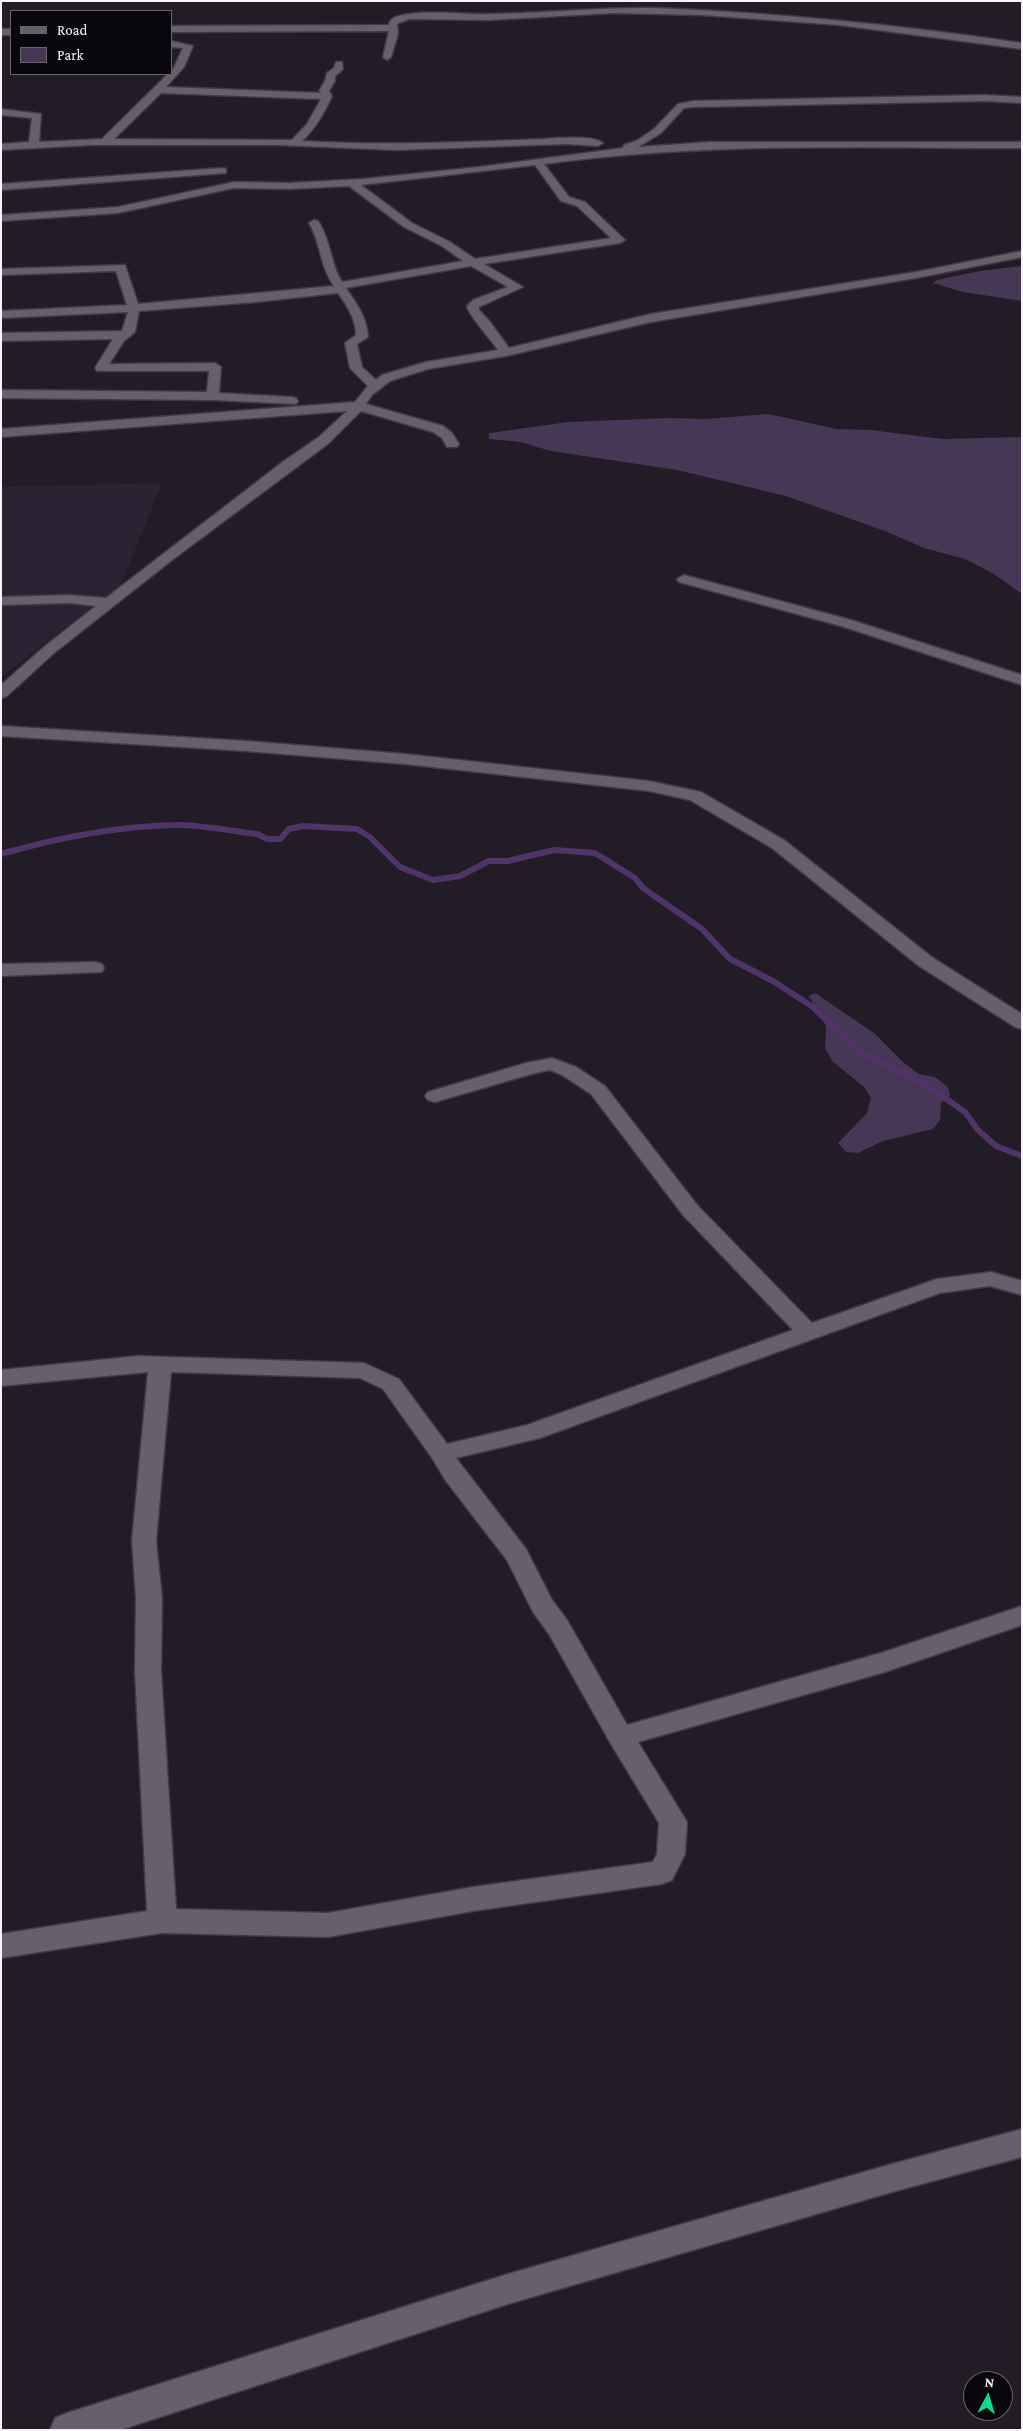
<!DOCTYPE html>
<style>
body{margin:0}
#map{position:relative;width:1023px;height:2431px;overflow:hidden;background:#211c26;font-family:"Crimson Pro",serif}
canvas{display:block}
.frame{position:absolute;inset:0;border:2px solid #f7f3fb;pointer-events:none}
.legend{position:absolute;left:10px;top:10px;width:162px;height:65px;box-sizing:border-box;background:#0a070c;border:1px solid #69656c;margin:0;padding:6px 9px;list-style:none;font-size:15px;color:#f7f3fb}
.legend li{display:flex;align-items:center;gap:10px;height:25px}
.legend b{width:25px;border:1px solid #69656c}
.north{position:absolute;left:963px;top:2371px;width:50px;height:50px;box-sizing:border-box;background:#0a070c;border:1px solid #69656c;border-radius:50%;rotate:6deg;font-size:14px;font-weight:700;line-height:20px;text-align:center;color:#f7f3fb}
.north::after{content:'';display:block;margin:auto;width:18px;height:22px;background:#0fd98a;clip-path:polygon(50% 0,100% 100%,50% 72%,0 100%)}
</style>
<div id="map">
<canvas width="1023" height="2431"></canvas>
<div class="frame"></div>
<ul class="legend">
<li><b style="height:6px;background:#665f6c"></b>Road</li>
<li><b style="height:14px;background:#473756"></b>Park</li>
</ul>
<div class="north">N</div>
</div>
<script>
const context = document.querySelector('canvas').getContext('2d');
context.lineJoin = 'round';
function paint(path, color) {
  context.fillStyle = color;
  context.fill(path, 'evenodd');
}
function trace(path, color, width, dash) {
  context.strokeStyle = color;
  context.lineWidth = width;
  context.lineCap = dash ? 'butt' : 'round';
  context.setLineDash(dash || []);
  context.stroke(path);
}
const built = new Path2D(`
 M 162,483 L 121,584 L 1,677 L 1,487 Z`);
const green = new Path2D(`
 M 1022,266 L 1022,301 L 963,292 L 933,283 L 937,280 L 980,271 Z
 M 768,414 L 837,429 L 871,430 L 943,439 L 1022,437 L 1022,594 L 994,574 L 965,559 L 924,548 L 885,531 L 786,496 L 677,470 L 551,451 L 520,442 L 489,439 L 489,433 L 569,422 L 670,418 L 706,419 Z
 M 815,993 L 874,1033 L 904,1063 L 919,1074 L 935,1077 L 948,1087 L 950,1096 L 941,1102 L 940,1120 L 933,1129 L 883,1141 L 858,1153 L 846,1152 L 838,1143 L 867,1113 L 871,1098 L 864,1087 L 832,1061 L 825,1048 L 826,1026 L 809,996 Z`);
const stream = new Path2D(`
 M 1,854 C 57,838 119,826 177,825 C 203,825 231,831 257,834 L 267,839 L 280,839 L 289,829 L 303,826 L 357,829 L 370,837 L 400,867 L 433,880 L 460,876 L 489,861 L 508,861 L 554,850 L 595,853 L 635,878 L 643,888 L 702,929 L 730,959 L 773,981 L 813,1007 L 857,1050 L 926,1085 L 965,1112 L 978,1130 L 996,1146 L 1022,1156`);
const street = new Path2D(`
 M 656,8 C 779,13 900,25 1022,43 L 1022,49 L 839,25 L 702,15 L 614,13 L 489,20 L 409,19 L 397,24 L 398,34 L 391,57 L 387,60 L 383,57 L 389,31 L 171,32 L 171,26 L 389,25 C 390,16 402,15 410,14 C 437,10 464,15 491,14 C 546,13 601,7 656,8 Z
 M 1,29 L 11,29 L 11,35 L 1,35 Z
 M 171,41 L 193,46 L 184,67 L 166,87 L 321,93 L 319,91 L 325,81 L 327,73 L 334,68 L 336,62 L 342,62 L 343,69 L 335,76 L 335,81 L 329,91 L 332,96 C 324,113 316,128 302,141 C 383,146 463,142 543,139 C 556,138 594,135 603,143 L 598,146 L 566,144 L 396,150 L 279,145 L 91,145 L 1,150 L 1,144 L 29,142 L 32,118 L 1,115 L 1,109 L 41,114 L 39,142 L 102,139 L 168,74 L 171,74 L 183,48 L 171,47 ZM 161,93 L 321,99 L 307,124 L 292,140 L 114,139 Z
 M 985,95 L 1022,97 L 1022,103 L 985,101 L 693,107 L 684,108 L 661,133 L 638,147 L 710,142 L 1022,142 L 1022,148 C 862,148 703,142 544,164 L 569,197 L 585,202 L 625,240 L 620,243 L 484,264 L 523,287 L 479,307 L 479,310 L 490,322 L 509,348 L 651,314 L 916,272 L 1022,251 L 1022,257 L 916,278 L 651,322 L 506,356 L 428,369 L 390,381 L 372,395 L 366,404 L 443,426 L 452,433 L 459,444 L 457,447 L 447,447 L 442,438 L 433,432 L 361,411 L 329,443 L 172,560 L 54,653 L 7,696 L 1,698 L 1,685 L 44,647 L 96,606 L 69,603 L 1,605 L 1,597 L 69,595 L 106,598 L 284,461 L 319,437 L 347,411 L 1,437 L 1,429 L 355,402 L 368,386 L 350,368 L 345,343 L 356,335 C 356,319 347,306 338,293 L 256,302 L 139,311 L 135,332 L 124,341 L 109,364 L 215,363 L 221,367 L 219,393 L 292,397 L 296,398 L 298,401 L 296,404 L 213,400 L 1,398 L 1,390 L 207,392 L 209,371 L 97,371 L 95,368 L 113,339 L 1,341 L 1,333 L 122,331 L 128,312 L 1,318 L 1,311 L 127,305 L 116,271 L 1,275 L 1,269 L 125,265 L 138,304 L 334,286 C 320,267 321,243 309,223 L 314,220 L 318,221 C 331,240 330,263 342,282 L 463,261 L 442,246 L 404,227 L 349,186 L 289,189 L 234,188 L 118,213 L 1,221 L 1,215 L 118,207 L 234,182 L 289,183 L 363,179 L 479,167 L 623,148 L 624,145 L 638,140 L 654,129 L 678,104 L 693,101 ZM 535,165 L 561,201 L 577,206 L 611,238 L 475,259 L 450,242 L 412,223 L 361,185 ZM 471,266 L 508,287 L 473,300 L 467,306 C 467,313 492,341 498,350 L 426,362 L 382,375 L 376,380 L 362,367 L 357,344 L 368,337 C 367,318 357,304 346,288 Z
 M 222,168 L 226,169 L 226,173 L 1,190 L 1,184 Z
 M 684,575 L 851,620 L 1022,675 L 1022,685 L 841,626 L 679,582 L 677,579 Z
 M 1,726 L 246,741 L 405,754 L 649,781 L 701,792 L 784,840 L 933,958 L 1022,1014 L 1022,1029 L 1015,1027 L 919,966 L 772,848 L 690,800 L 649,791 L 405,764 L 246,751 L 1,736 Z
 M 95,962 L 102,964 L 104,968 L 102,972 L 1,976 L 1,964 Z
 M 552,1058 L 576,1067 L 605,1086 L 697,1205 L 812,1323 L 937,1279 L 991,1272 L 1022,1281 L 1022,1295 L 990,1286 L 940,1293 L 540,1438 L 456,1458 L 526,1549 L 552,1600 L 567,1620 L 627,1725 L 881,1653 L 1022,1606 L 1022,1625 L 885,1672 L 638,1742 L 687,1822 L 685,1854 L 672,1880 L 662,1884 L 473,1911 L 328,1937 L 162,1933 L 1,1958 L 1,1934 L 147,1911 L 135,1671 L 136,1598 L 132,1541 L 148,1372 L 1,1386 L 1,1370 L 138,1356 L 364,1363 L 399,1379 L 447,1444 L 527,1425 L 793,1330 L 683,1215 L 591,1094 L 562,1075 L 550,1070 L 535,1073 L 435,1102 L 428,1100 L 425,1096 L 428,1092 L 526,1063 ZM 171,1372 L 360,1378 L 383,1389 L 432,1458 L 446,1481 L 507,1560 L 533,1612 L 549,1634 L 611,1744 L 659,1823 L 657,1854 L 653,1862 L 473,1887 L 328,1913 L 176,1909 L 161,1671 L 162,1598 L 156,1541 Z
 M 1022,2129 L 1022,2157 L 892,2192 L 508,2304 L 120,2430 L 50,2430 L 55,2418 L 67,2413 L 508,2274 L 892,2164 Z`);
paint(built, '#2b2333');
paint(green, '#473756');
trace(stream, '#503367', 6);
trace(street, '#3f3a43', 3);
paint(street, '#665f6c');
</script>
